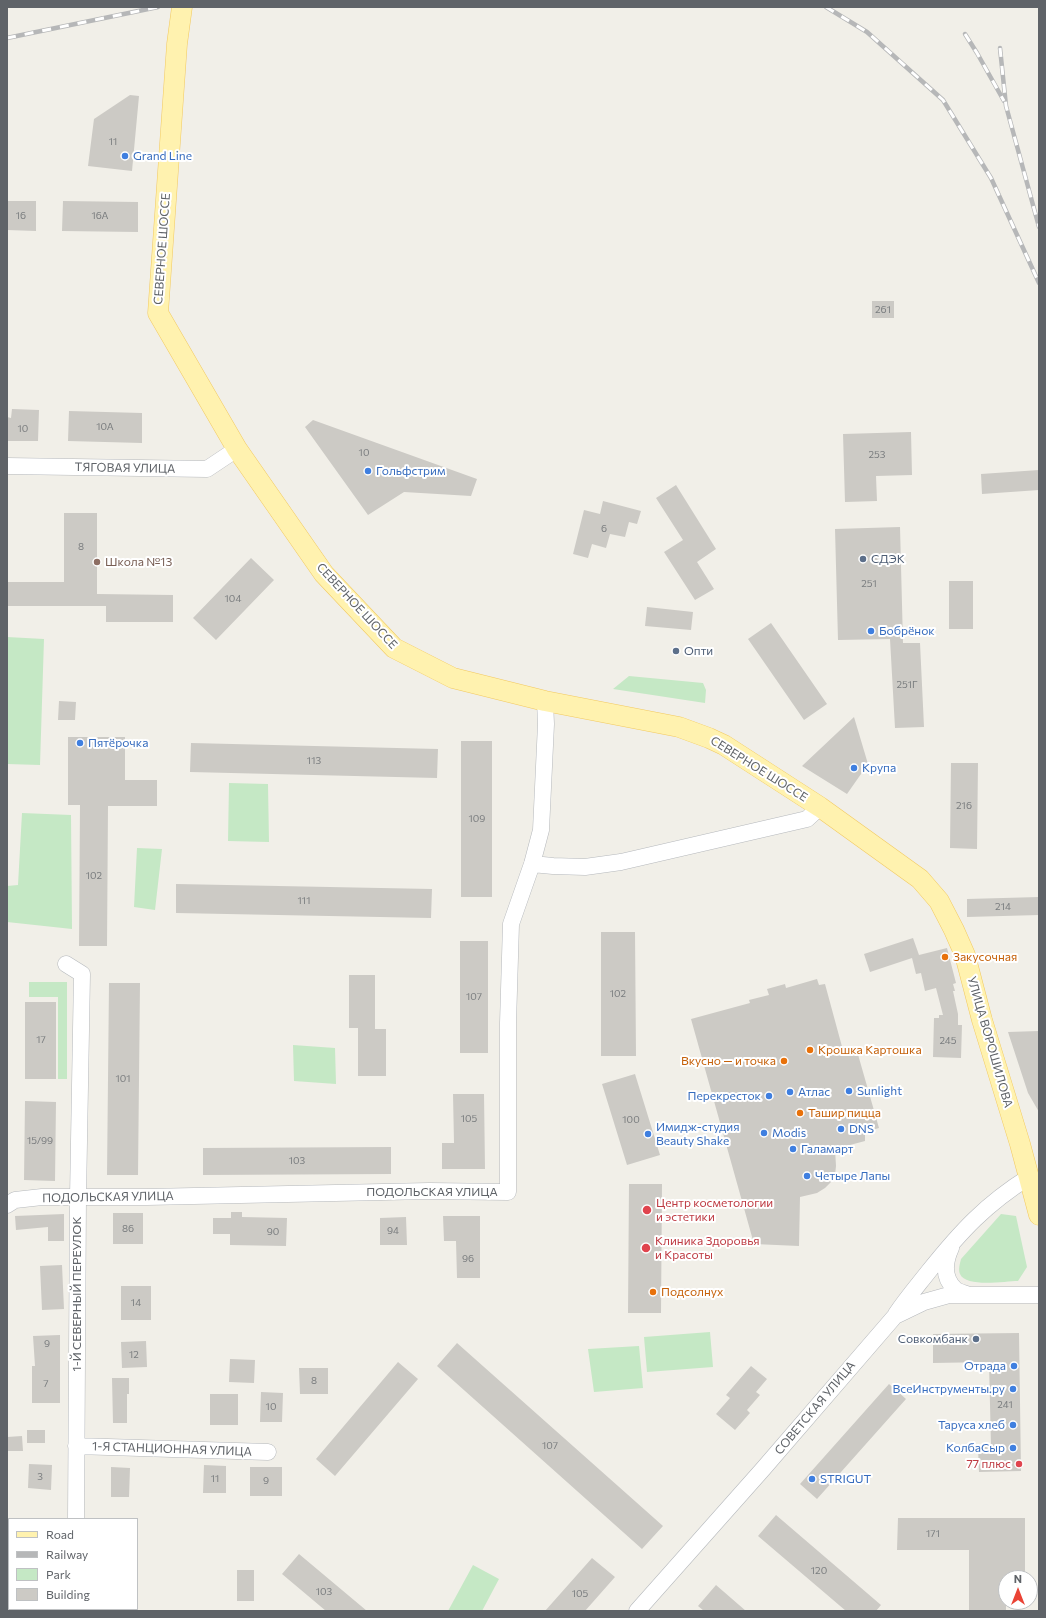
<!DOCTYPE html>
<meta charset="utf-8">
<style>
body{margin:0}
#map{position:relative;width:1046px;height:1618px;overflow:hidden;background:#f1efe8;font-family:Commissioner,sans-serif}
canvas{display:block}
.frame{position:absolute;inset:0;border:8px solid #5f6368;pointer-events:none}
.legend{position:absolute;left:8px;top:1518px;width:130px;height:92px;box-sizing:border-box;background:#fff;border:1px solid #bfc1c3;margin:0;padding:5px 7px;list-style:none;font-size:12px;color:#5f6368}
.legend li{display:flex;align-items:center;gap:8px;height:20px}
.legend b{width:20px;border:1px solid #bfc1c3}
.north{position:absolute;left:998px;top:1570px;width:40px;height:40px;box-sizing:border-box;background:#fff;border:1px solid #bfc1c3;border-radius:50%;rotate:0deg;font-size:11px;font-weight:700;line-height:16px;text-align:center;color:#5f6368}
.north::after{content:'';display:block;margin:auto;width:14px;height:18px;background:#ea4335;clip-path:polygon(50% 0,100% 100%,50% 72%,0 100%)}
</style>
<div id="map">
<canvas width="1046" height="1618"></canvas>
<div class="frame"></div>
<ul class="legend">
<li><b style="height:5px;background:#fff2af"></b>Road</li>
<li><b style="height:5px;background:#b6b7b8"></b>Railway</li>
<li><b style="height:11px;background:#c5e8c5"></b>Park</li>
<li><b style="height:11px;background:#cccac5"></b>Building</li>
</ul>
<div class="north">N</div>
</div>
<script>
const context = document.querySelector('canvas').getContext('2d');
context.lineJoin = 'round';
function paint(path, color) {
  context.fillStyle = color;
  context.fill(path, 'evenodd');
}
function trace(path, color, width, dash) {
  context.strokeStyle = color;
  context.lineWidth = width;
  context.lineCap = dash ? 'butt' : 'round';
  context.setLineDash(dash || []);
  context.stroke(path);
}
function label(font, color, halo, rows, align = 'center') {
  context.font = font + ' Commissioner,sans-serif';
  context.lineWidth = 4;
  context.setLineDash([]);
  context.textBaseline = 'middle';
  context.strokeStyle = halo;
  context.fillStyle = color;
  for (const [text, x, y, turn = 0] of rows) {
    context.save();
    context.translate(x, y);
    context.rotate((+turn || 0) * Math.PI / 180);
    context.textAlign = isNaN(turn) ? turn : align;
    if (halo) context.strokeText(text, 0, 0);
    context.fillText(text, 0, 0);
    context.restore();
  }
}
const green = new Path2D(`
 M 7,637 L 44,639 L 40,765 L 7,764 Z
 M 629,676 L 703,683 L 706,690 L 705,703 L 613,689 Z
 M 229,783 L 268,784 L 269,842 L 228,841 Z
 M 22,813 L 71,815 L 72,929 L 7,922 L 7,886 L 18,885 Z
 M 137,848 L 162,849 L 155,910 L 134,907 Z
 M 29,982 L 67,982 L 67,1079 L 58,1079 L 58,997 L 29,997 Z
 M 293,1045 L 335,1048 L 336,1084 L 294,1081 Z
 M 1001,1214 L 1016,1216 L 1027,1267 L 1018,1281 C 1005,1281 966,1288 960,1274 C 958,1270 960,1263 961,1259 Z
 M 710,1332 L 713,1367 L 647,1372 L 644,1337 Z
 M 639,1346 L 643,1388 L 594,1392 L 588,1349 Z
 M 473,1565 L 499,1579 L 482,1611 L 448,1611 Z`);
const building = new Path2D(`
 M 130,95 L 139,96 L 132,171 L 88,166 L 94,119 Z
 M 7,201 L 36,201 L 36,231 L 7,230 Z
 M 63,201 L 138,202 L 138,232 L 62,231 Z
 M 872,301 L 894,301 L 894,318 L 872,318 Z
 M 12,409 L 39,410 L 38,441 L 7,441 L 7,417 L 11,418 Z
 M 69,411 L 142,413 L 142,443 L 68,441 Z
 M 313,420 L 477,479 L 471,496 L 404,492 L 368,515 L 305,427 Z
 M 911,432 L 912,475 L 876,476 L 877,501 L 845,502 L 843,434 Z
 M 1039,470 L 1039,490 L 982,494 L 981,474 Z
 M 676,485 L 716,549 L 697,562 L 714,589 L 695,600 L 664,552 L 683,540 L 656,498 Z
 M 603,501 L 641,511 L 637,524 L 629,522 L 625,537 L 610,534 L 606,548 L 592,544 L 588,558 L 573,554 L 584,510 L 600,514 Z
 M 64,513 L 97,513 L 97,594 L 173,595 L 173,622 L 106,622 L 106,606 L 7,606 L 7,582 L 64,582 Z
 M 900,527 L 903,643 L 920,643 L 924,727 L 895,728 L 890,639 L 838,640 L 835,529 Z
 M 251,558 L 274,580 L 216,640 L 193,618 Z
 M 949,581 L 973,581 L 973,629 L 949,629 Z
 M 647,607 L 693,612 L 691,630 L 645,626 Z
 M 771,623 L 827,704 L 804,720 L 748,639 Z
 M 59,701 L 76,702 L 75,720 L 58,720 Z
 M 854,717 L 868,764 L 847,794 L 802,766 Z
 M 68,737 L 125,737 L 125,780 L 157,780 L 157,806 L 108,806 L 107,946 L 79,946 L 80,805 L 68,805 Z
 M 461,741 L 492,741 L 492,897 L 461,897 Z
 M 191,743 L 438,749 L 437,778 L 190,772 Z
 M 951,763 L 978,763 L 977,849 L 950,848 Z
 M 176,884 L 432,889 L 431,918 L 176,913 Z
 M 1039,897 L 1039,915 L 967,917 L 967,899 Z
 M 601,932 L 635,932 L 636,1056 L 601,1056 Z
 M 913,938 L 919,955 L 947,948 L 956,983 L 953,984 L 955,991 L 953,991 L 958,1014 L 958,1025 L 962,1025 L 961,1058 L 933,1057 L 934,1018 L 939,1018 L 939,1015 L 943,1015 L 936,988 L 925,991 L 921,973 L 916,974 L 912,958 L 870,972 L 864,954 Z
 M 460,941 L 488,941 L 488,1053 L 460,1053 Z
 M 349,975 L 375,975 L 375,1029 L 386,1029 L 386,1076 L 358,1076 L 358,1028 L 349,1028 Z
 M 817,979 L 819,985 L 825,984 L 844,1054 L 857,1051 L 879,1128 L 865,1132 L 865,1141 L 835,1149 L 836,1166 L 835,1175 L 831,1182 L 825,1188 L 817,1193 L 800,1197 L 799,1246 L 754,1244 L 691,1019 L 750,1003 L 749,1000 L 769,995 L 767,989 L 785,984 L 786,988 Z
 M 109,983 L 140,983 L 138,1175 L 107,1175 Z
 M 25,1002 L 56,1002 L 56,1079 L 25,1079 Z
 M 1039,1031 L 1039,1112 L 1028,1093 L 1008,1032 Z
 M 635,1074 L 660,1155 L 627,1165 L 602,1084 Z
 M 453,1094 L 484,1094 L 485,1169 L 442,1169 L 442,1143 L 454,1143 Z
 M 25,1101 L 56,1102 L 55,1181 L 24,1180 Z
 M 391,1147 L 391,1174 L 203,1175 L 203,1148 Z
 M 629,1184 L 662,1184 L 661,1313 L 628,1313 Z
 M 231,1212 L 242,1212 L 242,1217 L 287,1218 L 286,1246 L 230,1245 L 230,1234 L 213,1234 L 213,1218 L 231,1218 Z
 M 113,1213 L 143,1213 L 143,1244 L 113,1244 Z
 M 64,1214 L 64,1241 L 48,1241 L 48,1227 L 16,1230 L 15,1216 Z
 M 443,1216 L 480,1216 L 480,1278 L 457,1278 L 456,1241 L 444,1241 Z
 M 406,1217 L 407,1245 L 380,1245 L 380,1218 Z
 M 62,1265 L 64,1309 L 42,1310 L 40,1266 Z
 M 121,1286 L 151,1286 L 151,1320 L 121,1320 Z
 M 1019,1333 L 1021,1471 L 979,1472 L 978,1447 L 991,1447 L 989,1362 L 933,1363 L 933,1334 Z
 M 60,1335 L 60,1403 L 32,1403 L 32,1366 L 35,1366 L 33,1336 Z
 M 146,1341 L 147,1367 L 122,1368 L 121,1342 Z
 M 457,1343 L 663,1526 L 642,1549 L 437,1366 Z
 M 230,1359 L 255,1360 L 254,1383 L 229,1382 Z
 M 398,1362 L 418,1379 L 335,1476 L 316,1459 Z
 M 751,1366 L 767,1379 L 756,1392 L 760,1395 L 747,1410 L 750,1413 L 735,1430 L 716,1414 L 730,1398 L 726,1395 Z
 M 299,1368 L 328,1368 L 328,1394 L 300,1394 Z
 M 112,1378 L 129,1378 L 129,1394 L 127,1394 L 127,1423 L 113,1423 Z
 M 889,1384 L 906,1399 L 817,1499 L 800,1484 Z
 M 261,1392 L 283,1393 L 282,1422 L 260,1422 Z
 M 210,1394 L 238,1394 L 238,1425 L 210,1425 Z
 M 27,1430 L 45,1430 L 45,1443 L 27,1443 Z
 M 22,1436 L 23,1451 L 7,1451 L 7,1437 Z
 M 29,1464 L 52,1465 L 51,1490 L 28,1488 Z
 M 204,1465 L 226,1466 L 226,1493 L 203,1493 Z
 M 111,1467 L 130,1468 L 129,1497 L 111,1497 Z
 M 250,1467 L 282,1467 L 282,1496 L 250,1496 Z
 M 776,1515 L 881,1605 L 876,1611 L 846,1611 L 758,1536 Z
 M 898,1518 L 1025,1518 L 1025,1578 L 1006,1578 L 1006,1611 L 969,1611 L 969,1550 L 897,1550 Z
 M 299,1554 L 367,1611 L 326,1611 L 282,1574 Z
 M 592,1558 L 615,1577 L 585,1611 L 545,1611 Z
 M 237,1570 L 254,1570 L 254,1601 L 237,1601 Z
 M 716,1585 L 746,1611 L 704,1611 L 698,1606 Z`);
const minor = new Path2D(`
 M 7,466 L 207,469 L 237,449
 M 532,864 L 553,866 L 585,867 L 621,862 L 807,819 L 820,807
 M 66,964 L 82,974 L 78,1197 L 76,1519
 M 7,1205 L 15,1200 L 42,1197 L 147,1197 L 429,1191 L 508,1192 L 508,1023 L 511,924 L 532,864 L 541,830 L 546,724 L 545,701
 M 951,1248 C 945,1261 942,1277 955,1289 C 958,1292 965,1293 969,1295
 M 896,1314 C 906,1299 918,1285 929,1271 C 961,1231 986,1204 1029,1177
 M 76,1446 L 268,1452
 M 73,1611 L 73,1609
 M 637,1611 L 763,1469 L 895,1316 L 924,1302 L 949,1295 L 1039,1295`);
const major = new Path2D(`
 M 182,7 L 177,44 L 158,313 L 237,449 L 324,574 L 394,648 L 453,678 L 545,701 L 679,727 L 709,738 L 724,745 L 820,807 L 920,879 L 939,901 L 954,930 L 965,955 L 982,1020 L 1020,1144 L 1039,1215`);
const rail = new Path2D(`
 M 826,7 L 867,32 L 943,100 L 991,178 L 1039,283
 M 965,34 L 977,53 L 1004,101
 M 7,38 L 158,7
 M 1000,48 L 1006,106 L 1039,227`);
const markers = [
 [125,156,4,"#3f7fe0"],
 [368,471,4,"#3f7fe0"],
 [863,559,4,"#5c6f8a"],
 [97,562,4,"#8d6e63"],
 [871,631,4,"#3f7fe0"],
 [676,651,4,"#5c6f8a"],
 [80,743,4,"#3f7fe0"],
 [854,768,4,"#3f7fe0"],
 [945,957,4,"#e8710a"],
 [810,1050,4,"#e8710a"],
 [784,1061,4,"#e8710a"],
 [849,1091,4,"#3f7fe0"],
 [790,1092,4,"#3f7fe0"],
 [769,1096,4,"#3f7fe0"],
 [800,1113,4,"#e8710a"],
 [841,1129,4,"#3f7fe0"],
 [764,1133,4,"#3f7fe0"],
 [648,1134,4,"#3f7fe0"],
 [793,1149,4,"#3f7fe0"],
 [807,1176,4,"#3f7fe0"],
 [647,1210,5,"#e0444e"],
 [646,1248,5,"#e0444e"],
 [653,1292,4,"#e8710a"],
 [976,1339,4,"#5c6f8a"],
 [1014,1366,4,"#3f7fe0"],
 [1013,1389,4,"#3f7fe0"],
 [1013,1425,4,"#3f7fe0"],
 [1013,1448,4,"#3f7fe0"],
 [1019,1464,4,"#e0444e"],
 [812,1479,4,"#3f7fe0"]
];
const numberNames = [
 ["11",113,142],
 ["16",21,216],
 ["16А",100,216],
 ["261",883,310],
 ["10А",105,427],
 ["10",23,429],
 ["10",364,453],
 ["253",877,455],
 ["6",604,529],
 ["8",81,547],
 ["251",869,584],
 ["104",233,599],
 ["251Г",907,685],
 ["113",314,761],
 ["216",964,806],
 ["109",477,819],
 ["102",94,876],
 ["111",304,901],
 ["214",1003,907],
 ["102",618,994],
 ["107",474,997],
 ["17",41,1040],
 ["245",948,1041],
 ["101",123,1079],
 ["105",469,1119],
 ["100",631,1120],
 ["15/99",40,1141],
 ["103",297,1161],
 ["86",128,1229],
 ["94",393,1231],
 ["90",273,1232],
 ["96",468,1259],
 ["14",136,1303],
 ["9",47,1344],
 ["12",134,1355],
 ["8",314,1381],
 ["7",46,1384],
 ["241",1005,1405],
 ["10",271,1407],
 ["107",550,1446],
 ["3",40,1477],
 ["11",215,1479],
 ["9",266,1481],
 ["171",933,1534],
 ["120",819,1571],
 ["103",324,1592],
 ["105",580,1594]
];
const shopNames = [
 ["Grand Line",133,156],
 ["Гольфстрим",376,471],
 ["Бобрёнок",879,631],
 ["Пятёрочка",88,743],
 ["Крупа",862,768],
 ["Sunlight",857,1091],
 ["Атлас",798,1092],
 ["Перекресток",761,1096,"right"],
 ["Имидж-студия",656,1127],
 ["Beauty Shake",656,1141],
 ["DNS",849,1129],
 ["Modis",772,1133],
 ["Галамарт",801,1149],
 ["Четыре Лапы",815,1176],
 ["Отрада",1006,1366,"right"],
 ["ВсеИнструменты.ру",1005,1389,"right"],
 ["Таруса хлеб",1005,1425,"right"],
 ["КолбаСыр",1005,1448,"right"],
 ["STRIGUT",820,1479]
];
const streetNames = [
 ["СЕВЕРНОЕ ШОССЕ",162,249,-86],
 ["ТЯГОВАЯ УЛИЦА",125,468,1],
 ["СЕВЕРНОЕ ШОССЕ",357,606,47],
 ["СЕВЕРНОЕ ШОССЕ",759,769,32],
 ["УЛИЦА ВОРОШИЛОВА",990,1042,74],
 ["ПОДОЛЬСКАЯ УЛИЦА",432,1192],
 ["ПОДОЛЬСКАЯ УЛИЦА",108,1197,-1],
 ["1-Й СЕВЕРНЫЙ ПЕРЕУЛОК",77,1294,-90],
 ["СОВЕТСКАЯ УЛИЦА",815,1408,-50],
 ["1-Я СТАНЦИОННАЯ УЛИЦА",172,1449,2]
];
const serviceNames = [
 ["СДЭК",871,559],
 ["Опти",684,651],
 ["Совкомбанк",968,1339,"right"]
];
const educationNames = [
 ["Школа №13",105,562]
];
const foodNames = [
 ["Закусочная",953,957],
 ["Крошка Картошка",818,1050],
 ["Вкусно — и точка",776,1061,"right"],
 ["Ташир пицца",808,1113],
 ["Подсолнух",661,1292]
];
const healthNames = [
 ["Центр косметологии",656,1203],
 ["и эстетики",656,1217],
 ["Клиника Здоровья",655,1241],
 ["и Красоты",655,1255],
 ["77 плюс",1011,1464,"right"]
];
paint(green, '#c5e8c5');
paint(building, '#cccac5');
trace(minor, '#b5b8bc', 17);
trace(major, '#f2c960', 21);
trace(minor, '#fff', 16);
trace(major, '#fff2af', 20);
trace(rail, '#b6b7b8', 4.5);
trace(rail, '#fff', 3, [9]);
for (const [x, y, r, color] of markers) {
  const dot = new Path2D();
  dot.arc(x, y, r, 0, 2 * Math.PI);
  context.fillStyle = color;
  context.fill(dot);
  trace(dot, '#fff', 1.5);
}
label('10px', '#7a7d7f', null, numberNames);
label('12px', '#366cbe', '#fff', shopNames, 'left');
label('12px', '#5f6368', '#fff', streetNames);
label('12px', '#4e5e75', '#fff', serviceNames, 'left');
label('12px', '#785e54', '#fff', educationNames, 'left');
label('12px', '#c56008', '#fff', foodNames, 'left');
label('12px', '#be3a42', '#fff', healthNames, 'left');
</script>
